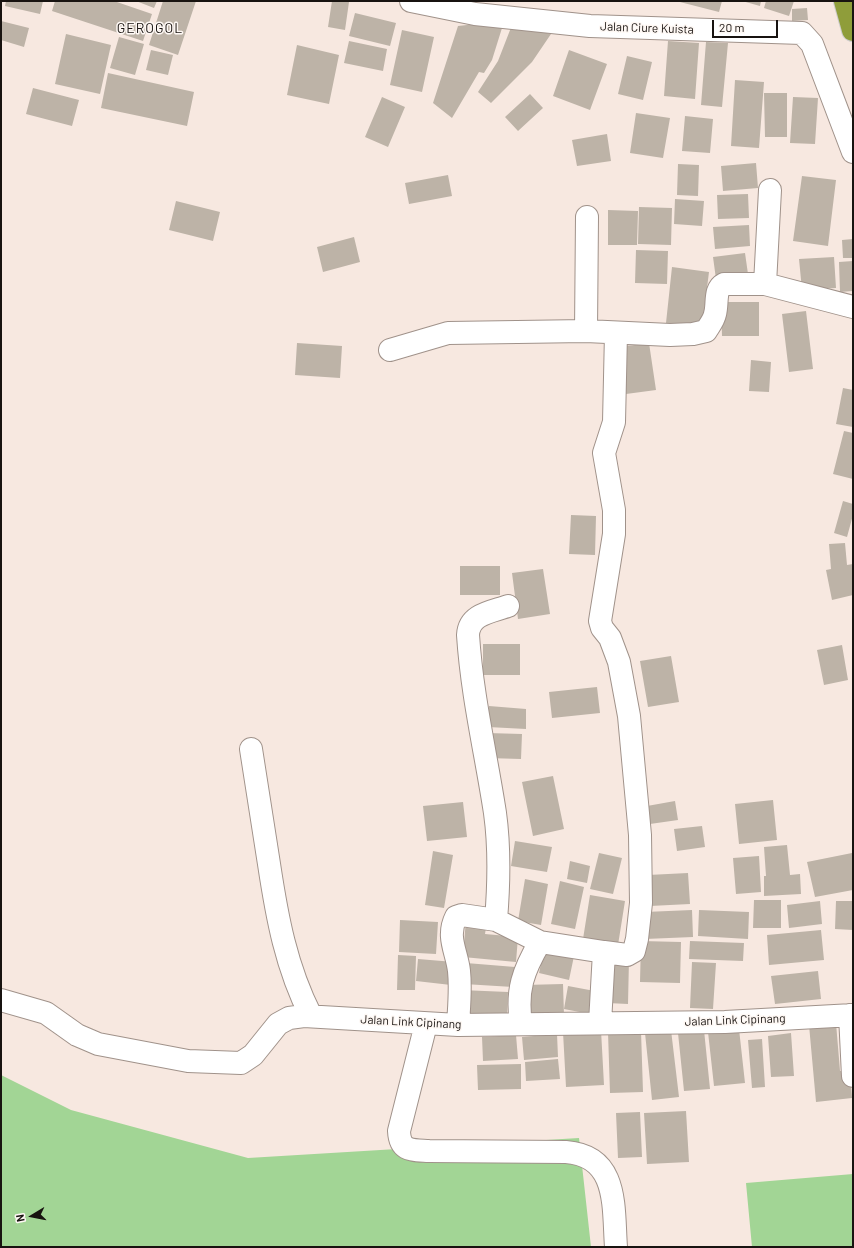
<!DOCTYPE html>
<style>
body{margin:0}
#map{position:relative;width:854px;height:1248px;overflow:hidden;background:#f7e8e0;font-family:Barlow,sans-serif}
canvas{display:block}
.frame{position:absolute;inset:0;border:2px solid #181310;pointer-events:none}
.north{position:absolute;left:12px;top:1196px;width:40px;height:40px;-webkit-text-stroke:3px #fef8f4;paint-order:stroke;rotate:260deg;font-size:11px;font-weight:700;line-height:16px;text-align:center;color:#181310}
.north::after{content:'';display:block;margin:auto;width:14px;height:18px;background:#181310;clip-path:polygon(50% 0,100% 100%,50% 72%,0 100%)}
.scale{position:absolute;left:712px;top:20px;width:66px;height:18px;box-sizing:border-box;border:2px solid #181310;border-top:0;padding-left:5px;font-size:12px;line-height:14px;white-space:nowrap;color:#181310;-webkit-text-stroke:3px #fef8f4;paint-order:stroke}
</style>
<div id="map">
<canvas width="854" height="1248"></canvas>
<div class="frame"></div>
<div class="north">N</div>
<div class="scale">20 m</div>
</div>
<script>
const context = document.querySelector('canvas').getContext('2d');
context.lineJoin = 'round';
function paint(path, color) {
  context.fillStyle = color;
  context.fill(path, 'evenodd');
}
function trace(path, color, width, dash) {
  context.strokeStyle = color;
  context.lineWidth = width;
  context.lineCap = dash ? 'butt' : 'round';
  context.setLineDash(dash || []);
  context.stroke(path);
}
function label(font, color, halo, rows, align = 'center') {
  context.font = font + ' Barlow,sans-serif';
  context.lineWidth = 3;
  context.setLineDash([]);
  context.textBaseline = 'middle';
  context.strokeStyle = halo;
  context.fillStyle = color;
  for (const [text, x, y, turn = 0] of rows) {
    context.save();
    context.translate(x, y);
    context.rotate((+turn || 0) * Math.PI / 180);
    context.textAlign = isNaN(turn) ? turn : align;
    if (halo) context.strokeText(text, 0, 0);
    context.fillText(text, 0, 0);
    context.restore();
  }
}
const green = new Path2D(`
 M 1,1075 L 71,1110 L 248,1158 L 579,1138 L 591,1247 L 1,1247 Z
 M 853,1174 L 853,1247 L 752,1247 L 746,1183 Z`);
const building = new Path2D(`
 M 6,1 L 43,1 L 40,14 L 5,6 Z
 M 55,1 L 114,1 L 152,14 L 143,41 L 52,11 Z
 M 136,1 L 157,1 L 154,8 Z
 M 163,1 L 196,1 L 178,55 L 149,45 Z
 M 332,1 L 349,2 L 345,30 L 328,27 Z
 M 676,1 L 722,1 L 719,12 Z
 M 742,1 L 761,1 L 760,6 Z
 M 766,1 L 794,1 L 789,16 L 764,8 Z
 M 807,8 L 808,20 L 792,21 L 792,9 Z
 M 355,13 L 396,23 L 390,46 L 349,36 Z
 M 1,21 L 29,28 L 24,47 L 1,40 Z
 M 482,21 L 502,28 L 492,60 L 484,73 L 479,72 L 452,118 L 433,103 L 458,26 L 476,24 Z
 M 512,25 L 551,34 L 532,62 L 491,103 L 478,92 L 498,61 Z
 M 402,30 L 434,37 L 422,92 L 390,85 Z
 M 66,34 L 111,45 L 100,94 L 55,84 Z
 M 119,37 L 144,44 L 135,75 L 110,68 Z
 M 349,41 L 387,49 L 383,71 L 344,63 Z
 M 668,41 L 699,43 L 695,99 L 664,96 Z
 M 706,42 L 728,43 L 722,107 L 701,105 Z
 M 297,45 L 339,55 L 329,104 L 287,95 Z
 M 151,50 L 173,55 L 168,75 L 146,70 Z
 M 569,50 L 607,64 L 590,110 L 553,96 Z
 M 627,56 L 652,62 L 643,100 L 618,94 Z
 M 108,73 L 194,92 L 187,126 L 101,108 Z
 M 735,80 L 764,82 L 759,148 L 731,146 Z
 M 33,88 L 79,100 L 72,126 L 26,114 Z
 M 764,93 L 787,93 L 787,137 L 765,137 Z
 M 530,94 L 543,108 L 518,131 L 505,117 Z
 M 382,97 L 405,107 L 388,147 L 365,137 Z
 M 793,97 L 818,98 L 815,144 L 790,143 Z
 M 636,113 L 670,118 L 663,158 L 630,153 Z
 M 685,116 L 713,119 L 710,153 L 682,151 Z
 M 607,134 L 611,161 L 577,166 L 572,140 Z
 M 756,163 L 758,188 L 723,191 L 721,166 Z
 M 678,164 L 699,165 L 698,196 L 677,195 Z
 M 448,175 L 452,196 L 409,204 L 405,183 Z
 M 802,176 L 836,180 L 828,246 L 793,241 Z
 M 748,194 L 749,218 L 718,219 L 717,195 Z
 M 675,199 L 704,201 L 702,226 L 674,224 Z
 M 176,201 L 220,212 L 213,241 L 169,230 Z
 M 639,207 L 672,208 L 671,245 L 638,244 Z
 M 608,210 L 638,211 L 637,245 L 608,245 Z
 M 749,225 L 750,246 L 715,249 L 713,227 Z
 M 354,237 L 360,262 L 323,272 L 317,247 Z
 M 853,239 L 853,258 L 843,258 L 842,240 Z
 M 636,250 L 668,251 L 667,284 L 635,283 Z
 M 745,253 L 748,274 L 716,279 L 713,257 Z
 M 834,257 L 836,288 L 802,290 L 799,259 Z
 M 853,261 L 853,291 L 840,292 L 839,262 Z
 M 672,267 L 709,272 L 702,328 L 666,323 Z
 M 721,302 L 759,302 L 759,336 L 722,336 Z
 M 806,311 L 813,369 L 789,372 L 782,314 Z
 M 297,343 L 342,346 L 340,378 L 295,375 Z
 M 649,343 L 656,390 L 626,394 L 620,347 Z
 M 751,360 L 771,362 L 769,392 L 749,391 Z
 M 843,388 L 853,390 L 853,427 L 836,424 Z
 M 844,431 L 853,433 L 853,479 L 833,474 Z
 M 843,501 L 853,504 L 853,515 L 847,537 L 834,533 Z
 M 571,515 L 596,516 L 595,555 L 569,554 Z
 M 845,543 L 847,565 L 853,564 L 853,595 L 832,600 L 826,570 L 831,569 L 829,544 Z
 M 460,566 L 500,566 L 500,595 L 460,595 Z
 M 543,569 L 550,614 L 518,619 L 512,573 Z
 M 483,644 L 520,644 L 520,675 L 483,675 Z
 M 842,645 L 848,680 L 824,685 L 817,650 Z
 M 671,656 L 679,702 L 648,707 L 640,661 Z
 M 597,687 L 600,713 L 552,718 L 549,692 Z
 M 489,706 L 526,709 L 526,729 L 488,727 Z
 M 487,733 L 522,734 L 521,759 L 487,758 Z
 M 553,776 L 564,829 L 533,836 L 522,782 Z
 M 773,800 L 777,840 L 739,844 L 735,804 Z
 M 675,801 L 678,820 L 650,824 L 647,806 Z
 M 463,802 L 467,837 L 427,841 L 423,806 Z
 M 702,826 L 705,847 L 677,851 L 674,829 Z
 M 515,841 L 552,847 L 547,872 L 511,866 Z
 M 787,845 L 790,875 L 800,874 L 801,894 L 764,896 L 764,876 L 766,876 L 764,847 Z
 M 433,851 L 453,855 L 444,908 L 425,905 Z
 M 599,853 L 622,858 L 613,894 L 590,889 Z
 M 852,853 L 853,890 L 815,897 L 807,862 Z
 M 759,856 L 761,892 L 736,894 L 733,858 Z
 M 570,861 L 590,866 L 587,883 L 567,879 Z
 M 688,873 L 690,904 L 650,906 L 648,875 Z
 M 525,879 L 548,884 L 541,925 L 518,921 Z
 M 560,881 L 584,887 L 575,929 L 551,924 Z
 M 590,895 L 625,901 L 618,945 L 583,939 Z
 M 754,900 L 781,900 L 781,928 L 753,928 Z
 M 820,901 L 822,924 L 789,928 L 787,905 Z
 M 836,901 L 853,901 L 853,930 L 835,929 Z
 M 692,910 L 693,937 L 645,939 L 645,912 Z
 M 699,910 L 749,912 L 748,939 L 698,936 Z
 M 466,919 L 487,921 L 485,934 L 518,937 L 516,962 L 463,957 Z
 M 400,920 L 438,922 L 436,954 L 399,952 Z
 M 821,930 L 824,960 L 769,965 L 767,935 Z
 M 641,941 L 681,942 L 680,983 L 640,982 Z
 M 690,941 L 744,943 L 743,961 L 689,959 Z
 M 544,949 L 574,956 L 569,980 L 539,973 Z
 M 398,955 L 416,956 L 415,990 L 397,990 Z
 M 608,958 L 629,959 L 628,1004 L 607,1003 Z
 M 418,959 L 454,962 L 451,985 L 416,981 Z
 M 692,962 L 716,963 L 713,1009 L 690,1008 Z
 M 466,963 L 515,967 L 513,987 L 464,984 Z
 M 818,971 L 821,999 L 775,1004 L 771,976 Z
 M 563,984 L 564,1015 L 524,1015 L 524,985 Z
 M 568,986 L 600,992 L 595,1015 L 564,1009 Z
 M 461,990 L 508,992 L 507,1017 L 460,1015 Z
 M 836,1023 L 840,1071 L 850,1071 L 852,1098 L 816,1102 L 809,1025 Z
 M 739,1029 L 745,1083 L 714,1086 L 708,1032 Z
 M 601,1030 L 604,1085 L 566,1087 L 563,1032 Z
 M 671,1030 L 679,1097 L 652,1100 L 645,1033 Z
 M 704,1030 L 710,1089 L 684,1091 L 678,1033 Z
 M 641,1031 L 643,1092 L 610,1093 L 608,1032 Z
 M 791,1033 L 794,1076 L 771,1077 L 768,1036 Z
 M 557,1034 L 558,1057 L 524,1060 L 522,1037 Z
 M 516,1035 L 518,1059 L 483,1061 L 482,1037 Z
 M 762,1039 L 765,1087 L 752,1088 L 748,1040 Z
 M 558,1059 L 560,1079 L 526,1081 L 525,1062 Z
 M 521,1064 L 521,1089 L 478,1090 L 477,1065 Z
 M 686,1111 L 689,1162 L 647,1164 L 644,1113 Z
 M 640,1112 L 642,1157 L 618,1158 L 616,1113 Z`);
const minor = new Path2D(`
 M 411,1 L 475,14 L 590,26 L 802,33 L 812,44 L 853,152
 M 765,284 L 770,190
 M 586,331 L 587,217
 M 390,350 L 448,333 L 586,331 L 670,335 L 693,334 L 706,331 C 709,326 714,320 715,314 C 718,304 714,289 724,284 L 765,284 L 853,307
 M 508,606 C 491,612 469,614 468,635 C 472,696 486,754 495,813 C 500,849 499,884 496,920 L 540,942 L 604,952 L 600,1023
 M 251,749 C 257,788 263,826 269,864 C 277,917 286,967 311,1016
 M 604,952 L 627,955 L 634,951 L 637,939 L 641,903 L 640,835 L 629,716 L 619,662 L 610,638 L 602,628 L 600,621 L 614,534 L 614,510 L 604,453 L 614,422 L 616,333
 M 1,1000 L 46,1013 L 77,1035 L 98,1044 L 188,1061 L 241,1063 L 253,1055 L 278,1024 L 289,1018 L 304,1016 L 458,1025 L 725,1022 L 853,1015
 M 850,1015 L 853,1076
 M 426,1024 L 399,1131 C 400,1152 412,1150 429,1151 L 566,1152 C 619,1156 613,1207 616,1247
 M 521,1024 C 516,990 523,971 540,942
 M 458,1025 C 459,1007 461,989 459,971 C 457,952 446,937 456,917 L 462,915 L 496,920`);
const highway = new Path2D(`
 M 845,1 L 853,30`);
const streetNames = [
 ["Jalan Ciure Kuista",647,28,2],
 ["Jalan Link Cipinang",735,1020,-2],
 ["Jalan Link Cipinang",411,1022,3]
];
const quarterNames = [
 ["GEROGOL",150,28]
];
paint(green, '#a2d595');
paint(building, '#bdb3a7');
trace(minor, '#a0928a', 24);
trace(highway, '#cccbca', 24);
trace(minor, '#fff', 22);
trace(highway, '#8f9d3a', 22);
label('12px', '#181310', '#fef8f4', streetNames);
context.letterSpacing = '1px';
label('14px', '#181310', '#fef8f4', quarterNames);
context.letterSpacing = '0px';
</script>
